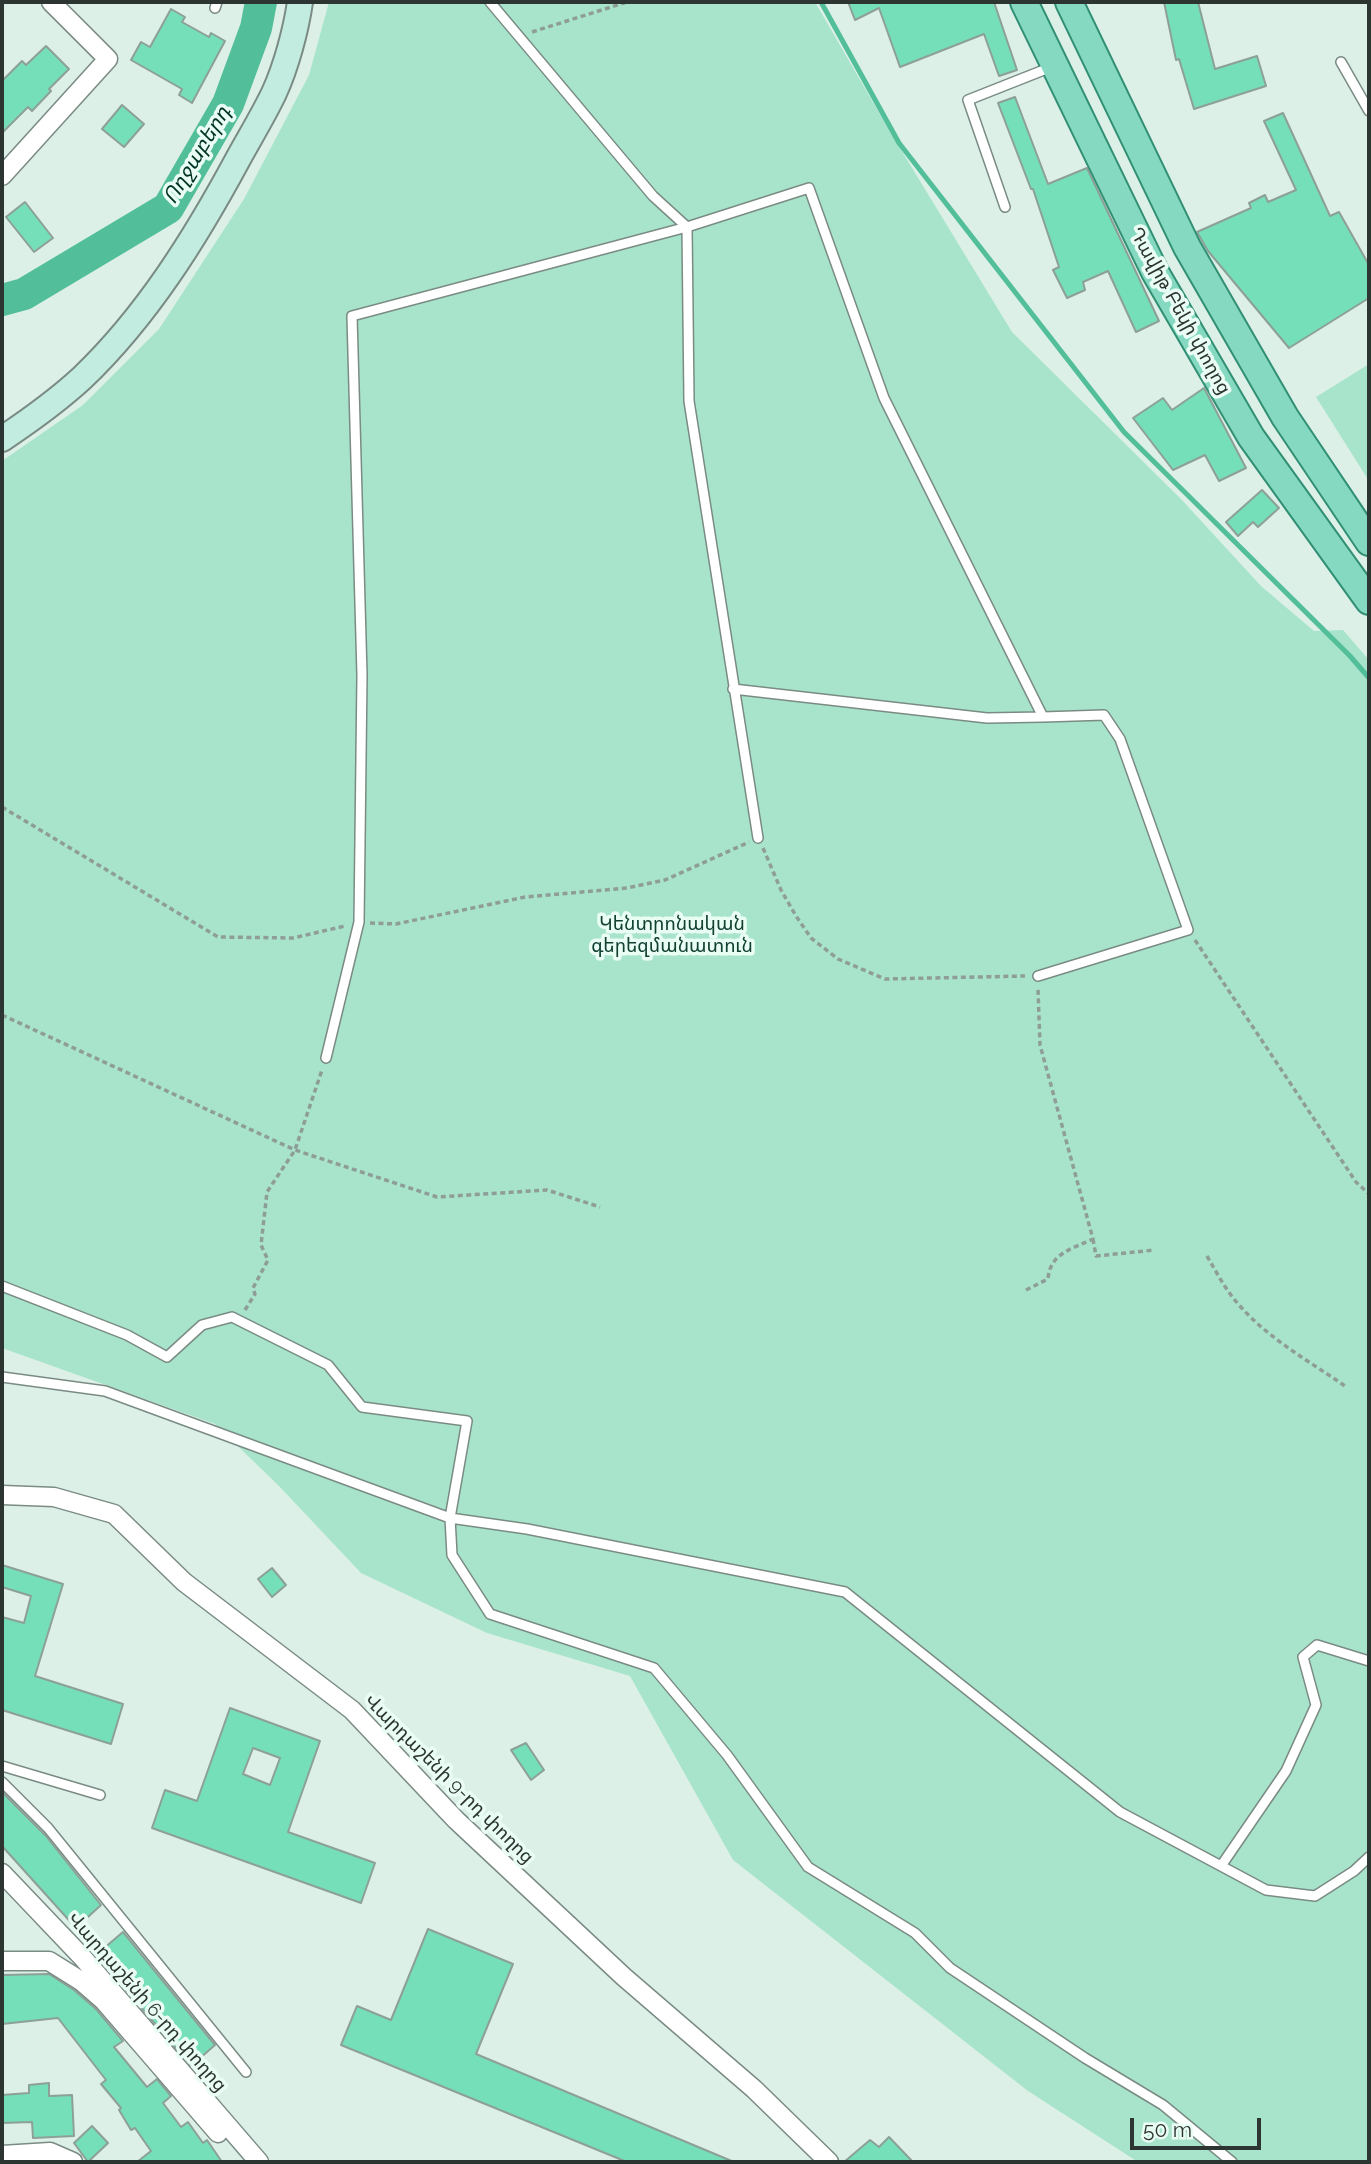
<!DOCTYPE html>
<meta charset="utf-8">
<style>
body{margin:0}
#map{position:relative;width:1371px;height:2164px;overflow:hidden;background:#dcf0e8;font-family:Raleway,sans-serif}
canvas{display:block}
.frame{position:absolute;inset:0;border:4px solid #2d3532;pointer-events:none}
.scale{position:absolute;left:1130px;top:2118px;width:131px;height:32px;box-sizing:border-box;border:4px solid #2d3532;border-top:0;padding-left:9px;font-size:21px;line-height:24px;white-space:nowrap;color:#2d3532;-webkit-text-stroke:5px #eafdf5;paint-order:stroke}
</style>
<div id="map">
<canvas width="1371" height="2164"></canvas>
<div class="frame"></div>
<div class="scale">50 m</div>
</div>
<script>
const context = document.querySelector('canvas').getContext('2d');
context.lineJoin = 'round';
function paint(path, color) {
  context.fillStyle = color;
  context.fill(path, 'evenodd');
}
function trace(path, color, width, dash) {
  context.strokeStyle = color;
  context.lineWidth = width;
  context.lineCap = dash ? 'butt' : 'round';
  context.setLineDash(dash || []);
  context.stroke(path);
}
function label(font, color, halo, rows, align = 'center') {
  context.font = font + ' Raleway,"Noto Sans Armenian",sans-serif';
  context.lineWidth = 7;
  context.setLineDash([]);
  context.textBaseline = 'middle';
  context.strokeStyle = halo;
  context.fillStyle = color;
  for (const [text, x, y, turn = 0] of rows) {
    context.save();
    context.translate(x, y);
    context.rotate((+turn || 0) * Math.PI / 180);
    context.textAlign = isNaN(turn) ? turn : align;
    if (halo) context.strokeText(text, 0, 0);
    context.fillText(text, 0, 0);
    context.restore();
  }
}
const green = new Path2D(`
 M 329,2 L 815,2 L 892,135 L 1012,332 L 1181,499 L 1261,586 L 1314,631 L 1343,630 L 1369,660 L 1369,2162 L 1138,2162 L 1028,2091 L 733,1860 L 630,1676 L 487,1633 L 361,1573 L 279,1486 L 215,1424 L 2,1348 L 2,461 L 83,405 L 159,329 L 244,199 L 309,75 Z
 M 1369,364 L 1369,481 L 1316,397 Z`);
const stream = new Path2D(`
 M 821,2 L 899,143 L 1124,432 L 1350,656 L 1369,678`);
const river = new Path2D(`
 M 2,300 L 24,294 L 168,208 L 228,104 L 256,28 L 261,2`);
const building = new Path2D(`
 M 848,2 L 994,2 L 1017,70 L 999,76 L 984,34 L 900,67 L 879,8 L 855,20 Z
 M 1164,2 L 1198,2 L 1215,69 L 1257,56 L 1266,86 L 1194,109 L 1179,59 L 1176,60 Z
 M 171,9 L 185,17 L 182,22 L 209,37 L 211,33 L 225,41 L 192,103 L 179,95 L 182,89 L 131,60 L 141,42 L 150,47 Z
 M 46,46 L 69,69 L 49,89 L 51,91 L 32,111 L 28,107 L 2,133 L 2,81 L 22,61 L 26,65 Z
 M 1015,97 L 1048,184 L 1087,168 L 1159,321 L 1136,332 L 1108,271 L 1083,282 L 1085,290 L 1067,298 L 1053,270 L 1059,267 L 1033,189 L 1031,189 L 998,103 Z
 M 122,105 L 144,124 L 124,147 L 102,129 Z
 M 1283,113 L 1330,216 L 1339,212 L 1369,265 L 1369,298 L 1289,348 L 1208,251 L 1197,232 L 1251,208 L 1249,203 L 1265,195 L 1268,202 L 1296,190 L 1264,121 Z
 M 25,202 L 53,238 L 34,252 L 6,217 Z
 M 1204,388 L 1246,468 L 1219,481 L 1205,455 L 1173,470 L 1133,418 L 1163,398 L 1172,410 Z
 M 1262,490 L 1279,508 L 1258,527 L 1253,522 L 1238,536 L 1226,522 Z
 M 2,1565 L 63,1584 L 35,1676 L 123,1704 L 111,1744 L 2,1710 L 2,1617 L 24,1623 L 31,1596 L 2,1587 Z
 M 272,1568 L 286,1585 L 272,1597 L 258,1579 Z
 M 230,1708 L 320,1741 L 288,1832 L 375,1863 L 361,1903 L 152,1828 L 165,1790 L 197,1801 ZM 253,1748 L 280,1758 L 270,1785 L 243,1774 Z
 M 526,1743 L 544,1770 L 531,1780 L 511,1750 Z
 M 2,1792 L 46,1836 L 101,1905 L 76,1928 L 2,1846 Z
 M 428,1929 L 513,1964 L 476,2054 L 734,2162 L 627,2162 L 341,2045 L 357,2006 L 391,2020 Z
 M 123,1932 L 215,2045 L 191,2066 L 96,1955 Z
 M 49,1974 L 74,1990 L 96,2009 L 123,2041 L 114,2047 L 147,2087 L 157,2079 L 171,2096 L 163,2103 L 181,2127 L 188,2122 L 203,2143 L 207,2140 L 222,2162 L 137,2162 L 151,2151 L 135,2128 L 131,2130 L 119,2110 L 121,2108 L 101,2084 L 106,2080 L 58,2018 L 2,2024 L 2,1975 Z
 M 49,2083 L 49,2096 L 72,2095 L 74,2136 L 33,2138 L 32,2122 L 2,2123 L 2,2095 L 29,2093 L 29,2085 Z
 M 92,2126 L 108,2143 L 88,2162 L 74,2143 Z
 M 889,2137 L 913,2162 L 844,2162 L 870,2140 L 879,2147 Z`);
const path = new Path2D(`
 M 532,32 L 627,2
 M 2,807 L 218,937 L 293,938 L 345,926
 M 763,848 L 781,890 L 796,916 L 811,938 L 838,959 L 885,979 L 1025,976
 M 370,923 L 396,924 L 525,897 L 627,888 L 665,880 L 749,842
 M 1195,940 L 1356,1182 L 1369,1194
 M 2,1015 L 295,1150 L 437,1197 L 547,1190 L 600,1207
 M 1093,1239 L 1096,1256 L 1155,1250
 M 1207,1256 C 1217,1273 1226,1291 1240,1306 C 1269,1339 1309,1361 1345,1386
 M 1026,1290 L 1048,1279 C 1050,1253 1072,1249 1093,1239 L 1040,1045 L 1038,989
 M 245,1310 L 255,1294 L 253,1288 L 268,1260 L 261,1245 L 267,1192 L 295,1150 L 322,1070`);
const lane = new Path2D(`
 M 490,2 L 653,196 L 687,227 L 809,188 L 884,398 L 1043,717 L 1104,715 L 1120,739 L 1188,930 L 1038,976
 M 215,8 L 217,2
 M 1341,62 L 1369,111
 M 1005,207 L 968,100 L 1054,66
 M 733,689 L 987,718 L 1043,717
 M 326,1058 L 359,922 L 362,675 L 352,316 L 687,227 L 689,401 L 758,838
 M 2,1286 L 127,1335 L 167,1357 L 202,1325 L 232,1317 L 328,1365 L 362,1407 L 467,1421 L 450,1518 L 452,1555 L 490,1614 L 654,1668 L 727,1755 L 808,1867 L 915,1933 L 950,1968 L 1085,2058 L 1163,2105 L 1232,2162
 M 2,1377 L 105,1391 L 450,1518 L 527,1529 L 845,1592 L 1120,1812 L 1266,1890 L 1315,1896 L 1354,1871 L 1369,1857
 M 2,1766 L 100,1795
 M 2,1782 L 48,1828 L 246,2072
 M 1221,1866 L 1286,1771 L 1316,1705 L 1303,1657 L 1317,1645 L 1369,1661`);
const street = new Path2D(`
 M 2,176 L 108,59 L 51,2
 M 2,1495 L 54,1497 L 114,1514 L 184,1582 L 352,1710 L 456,1820 L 624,1977 L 754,2089 L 829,2162
 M 2,1873 L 83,1958 L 259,2162
 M 2,1961 L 49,1961 L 81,1981 L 104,2001 L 218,2133
 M 2,2155 L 50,2152 L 73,2162`);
const secondary = new Path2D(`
 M 2,439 C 29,421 57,401 82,378 C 147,316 196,237 238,159 C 250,137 263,116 274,93 C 286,67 296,30 300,2`);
const primary = new Path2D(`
 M 1024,2 L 1155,272 L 1251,437 L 1369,601
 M 1069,2 L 1187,247 L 1285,417 L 1369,542`);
const streetNames = [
 ["Դավիթ Բեկի փողոց",1180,311,61],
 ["Վարդաշենի 9-րդ փողոց",449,1779,45],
 ["Վարդաշենի 6-րդ փողոց",147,2002,49]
];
const parkNames = [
 ["Կենտրոնական",672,924],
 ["գերեզմանատուն",672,946]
];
const waterNames = [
 ["Ողջաբերդ",197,155,-59]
];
paint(green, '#a8e4cc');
trace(stream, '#53be9a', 5);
trace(river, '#53be9a', 32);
paint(building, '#75dfb9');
trace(building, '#8da098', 2);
trace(lane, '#7a8b84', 12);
trace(street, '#7a8b84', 21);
trace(secondary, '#7a8b84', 28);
trace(primary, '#318f73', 30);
trace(path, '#8f9d98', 3.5, [5, 3.5]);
trace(lane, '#fff', 9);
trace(street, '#fff', 18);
trace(secondary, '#c2ece0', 24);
trace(primary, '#85d9c0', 26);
label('19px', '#2d3532', '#eafdf5', streetNames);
label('19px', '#124132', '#eafdf5', parkNames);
label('italic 21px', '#013325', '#eafdf5', waterNames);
</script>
